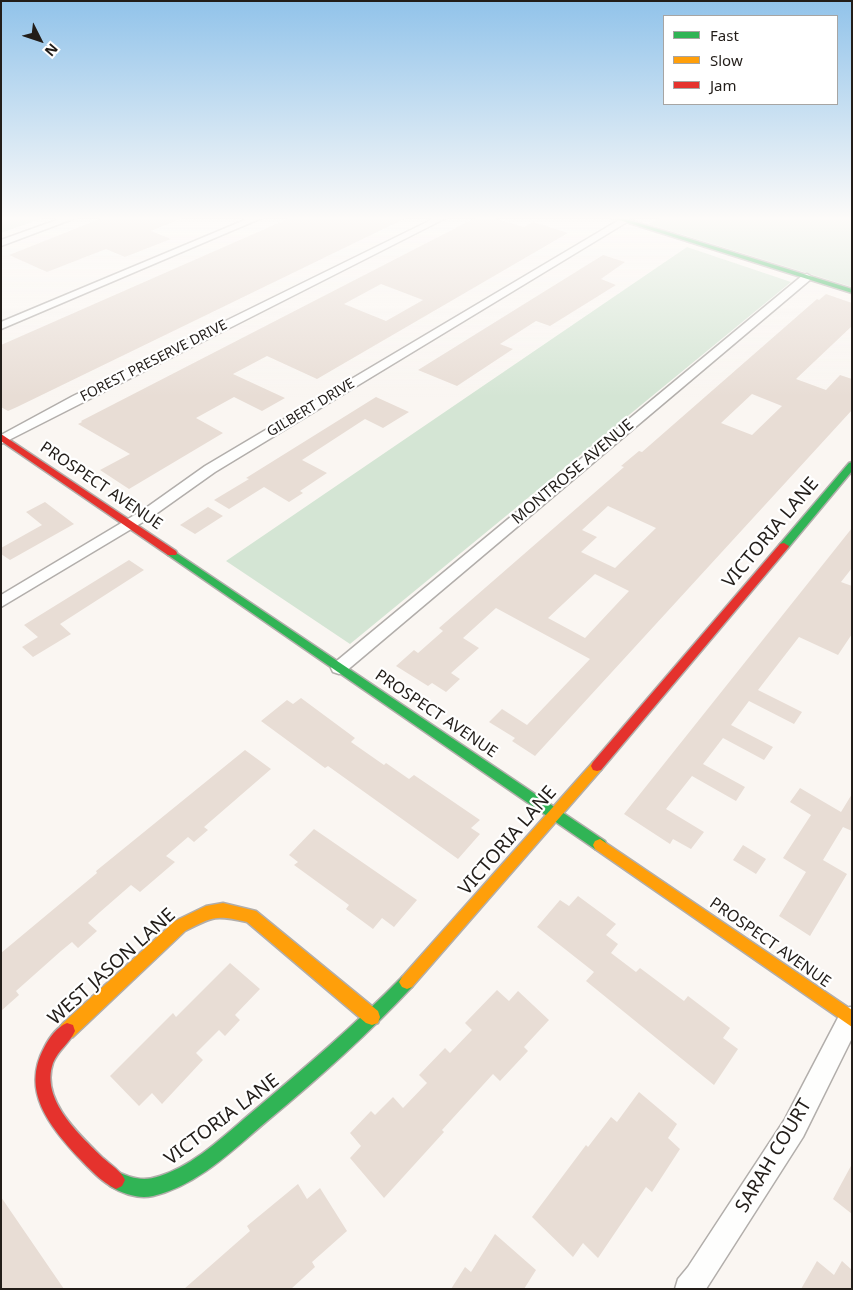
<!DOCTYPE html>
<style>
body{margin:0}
#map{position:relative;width:853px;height:1290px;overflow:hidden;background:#faf6f2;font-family:"Noto Sans",sans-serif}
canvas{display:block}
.frame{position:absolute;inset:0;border:2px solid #221d19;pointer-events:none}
.legend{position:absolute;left:663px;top:15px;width:175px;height:90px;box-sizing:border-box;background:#fff;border:1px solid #a7a5a3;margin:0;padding:6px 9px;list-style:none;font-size:15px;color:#221d19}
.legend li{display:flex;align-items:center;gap:10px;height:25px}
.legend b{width:25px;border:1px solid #a7a5a3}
.north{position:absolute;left:15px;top:15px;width:50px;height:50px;-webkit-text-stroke:4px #fff;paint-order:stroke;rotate:131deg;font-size:14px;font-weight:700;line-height:20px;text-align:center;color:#221d19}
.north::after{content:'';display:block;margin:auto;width:18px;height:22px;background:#221d19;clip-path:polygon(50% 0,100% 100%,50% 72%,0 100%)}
</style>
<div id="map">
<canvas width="853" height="1290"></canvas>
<div class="frame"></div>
<ul class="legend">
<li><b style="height:6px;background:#30b455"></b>Fast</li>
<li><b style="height:6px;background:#ff9f0a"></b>Slow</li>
<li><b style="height:6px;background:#e5322d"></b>Jam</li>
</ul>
<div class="north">N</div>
</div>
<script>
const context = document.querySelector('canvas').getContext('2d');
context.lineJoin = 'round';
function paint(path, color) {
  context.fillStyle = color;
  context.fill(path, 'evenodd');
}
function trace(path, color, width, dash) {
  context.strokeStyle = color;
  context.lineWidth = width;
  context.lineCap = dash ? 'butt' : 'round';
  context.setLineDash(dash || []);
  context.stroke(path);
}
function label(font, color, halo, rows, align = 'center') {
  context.font = font + ' "Noto Sans",sans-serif';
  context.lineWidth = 4.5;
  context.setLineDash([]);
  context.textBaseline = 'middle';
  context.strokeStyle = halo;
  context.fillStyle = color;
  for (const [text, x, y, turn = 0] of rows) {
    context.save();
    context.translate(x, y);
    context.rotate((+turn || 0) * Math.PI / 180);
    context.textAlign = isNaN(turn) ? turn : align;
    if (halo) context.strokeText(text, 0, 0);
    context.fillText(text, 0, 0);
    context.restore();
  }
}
const green = new Path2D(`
 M 1,217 L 46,217 L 1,233 Z
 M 661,217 L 852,217 L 852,287 L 648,224 Z
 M 687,247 L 791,282 L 350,644 L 226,561 Z`);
const building = new Path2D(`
 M 105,217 L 185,217 L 151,231 L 171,239 L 125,257 L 106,249 L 47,272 L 9,255 Z
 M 292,217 L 408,217 L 17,407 L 8,411 L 1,407 L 1,345 Z
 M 477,217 L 490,217 L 524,227 L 533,222 L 568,233 L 317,379 L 267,356 L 233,374 L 285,398 L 262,411 L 234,397 L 196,418 L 223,433 L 129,489 L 100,470 L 130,454 L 78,424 L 82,422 L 81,421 ZM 381,284 L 423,300 L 386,321 L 344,304 Z
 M 603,255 L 625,262 L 601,279 L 616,285 L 550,326 L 536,321 L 500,344 L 513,349 L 457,386 L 418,370 Z
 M 826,294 L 852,303 L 852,326 L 796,379 L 826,390 L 840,375 L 852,379 L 852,410 L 535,756 L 512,741 L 515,738 L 489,722 L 502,709 L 527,725 L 590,659 L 496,608 L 463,638 L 479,648 L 451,673 L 460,679 L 446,692 L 432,683 L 428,686 L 396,666 L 414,650 L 418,653 L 443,631 L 439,628 L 624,467 L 621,466 L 639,451 L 642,452 L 817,299 L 819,300 ZM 752,394 L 782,406 L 752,435 L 721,423 ZM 608,506 L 656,528 L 615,568 L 581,552 L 597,537 L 582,530 ZM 595,574 L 629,591 L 585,638 L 548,618 Z
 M 376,397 L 409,412 L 383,428 L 365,419 L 302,460 L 327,473 L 300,491 L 303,493 L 289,502 L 264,487 L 229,509 L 214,500 L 249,479 L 246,478 Z
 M 45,502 L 74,524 L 10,560 L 1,554 L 1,548 L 42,525 L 26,512 Z
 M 208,507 L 223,516 L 195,534 L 180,525 Z
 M 852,528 L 852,568 L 841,582 L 852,586 L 852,634 L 838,655 L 799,637 L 758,690 L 802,712 L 794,724 L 749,701 L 731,725 L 773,747 L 764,760 L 723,738 L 703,764 L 745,787 L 736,801 L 692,776 L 666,809 L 704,832 L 691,849 L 673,839 L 670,844 L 624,814 Z
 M 129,560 L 144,570 L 60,624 L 71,634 L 33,657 L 22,647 L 38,637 L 24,625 Z
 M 301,698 L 355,738 L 351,742 L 384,765 L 386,763 L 409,779 L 414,775 L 480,820 L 471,828 L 480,834 L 458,859 L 328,766 L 325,768 L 261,721 L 287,700 L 293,704 Z
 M 245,750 L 271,769 L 204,827 L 208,830 L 194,842 L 188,837 L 166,856 L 175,862 L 140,892 L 131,885 L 100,912 L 88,923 L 97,931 L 78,948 L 72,942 L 61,951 L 16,991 L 19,995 L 1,1011 L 1,953 L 97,873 L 96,871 Z
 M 800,788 L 841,812 L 852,794 L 852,831 L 843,827 L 823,860 L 847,874 L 810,936 L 779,916 L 806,872 L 783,858 L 811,815 L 790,802 Z
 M 314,829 L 417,900 L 394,927 L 382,918 L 373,929 L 346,909 L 349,905 L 294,865 L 298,862 L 289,855 Z
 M 743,845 L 766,859 L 756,874 L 733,860 Z
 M 578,896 L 616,924 L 606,935 L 618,944 L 611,953 L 636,972 L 640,968 L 684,1001 L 688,996 L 730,1028 L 723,1038 L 738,1049 L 714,1085 L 586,981 L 594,972 L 537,927 L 560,900 L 569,906 Z
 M 230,963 L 260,989 L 235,1015 L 240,1020 L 225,1036 L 219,1030 L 196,1053 L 203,1060 L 162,1104 L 152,1093 L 139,1106 L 110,1076 L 173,1013 L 176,1017 Z
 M 497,990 L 509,1001 L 518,991 L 549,1020 L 524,1047 L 528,1051 L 500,1081 L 493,1074 L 442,1130 L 444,1132 L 384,1198 L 350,1158 L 361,1146 L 350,1133 L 371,1111 L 375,1115 L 393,1097 L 403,1108 L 427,1083 L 419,1075 L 445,1048 L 450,1053 L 472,1030 L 465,1023 Z
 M 639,1092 L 677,1124 L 668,1138 L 680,1149 L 652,1192 L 646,1187 L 598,1258 L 583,1243 L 573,1257 L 532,1217 L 586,1145 L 588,1147 L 611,1117 L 617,1122 Z
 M 852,1164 L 852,1214 L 833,1199 Z
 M 298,1184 L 307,1199 L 320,1188 L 347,1231 L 312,1262 L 315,1267 L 291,1289 L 184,1289 L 250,1231 L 247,1226 Z
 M 1,1197 L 64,1289 L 1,1289 Z
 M 495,1234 L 536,1270 L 524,1289 L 451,1289 L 465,1267 L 471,1272 Z
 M 817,1261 L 834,1275 L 842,1261 L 852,1270 L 852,1289 L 801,1289 Z`);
const street = new Path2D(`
 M 65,217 L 78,217 L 1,246 L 1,240 Z
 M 252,217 L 264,217 L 1,329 L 1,322 Z
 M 437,217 L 448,217 L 1,444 L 1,435 L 73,396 Z
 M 624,217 L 629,220 L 627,222 L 215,472 L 153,516 L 1,607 L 1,595 L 143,510 L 205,466 Z
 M 807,274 L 812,277 L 811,279 L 345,672 L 339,674 L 333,672 L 331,668 L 333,664 L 803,275 Z
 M 850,1007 L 852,1007 L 852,1038 L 803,1137 L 706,1289 L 675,1289 L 678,1279 L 688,1267 L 785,1119 L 842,1010 Z`);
const fast = new Path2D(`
 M 610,217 L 619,217 L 852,289 L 852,293 Z
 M 852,462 L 852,471 L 788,548 L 780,548 L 779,546 L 780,544 L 849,463 Z
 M 172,550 L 605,841 L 607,845 L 605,849 L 600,851 L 595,849 L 168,555 L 167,553 L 168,551 Z
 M 407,975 L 412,977 L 415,982 L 412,987 C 367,1035 318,1079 267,1121 C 234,1149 197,1186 153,1196 C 138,1199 123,1194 110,1186 L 107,1180 L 110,1174 L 116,1171 C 131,1178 143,1182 160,1176 C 194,1165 223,1137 250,1114 C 302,1070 354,1026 402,977 Z`);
const slow = new Path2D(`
 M 597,761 L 601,762 L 603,766 L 601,770 L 412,987 L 407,989 L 402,987 L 399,982 L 402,977 L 593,762 Z
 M 600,839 L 852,1010 L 852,1027 L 595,849 L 593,845 L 595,841 Z
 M 223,903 L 256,911 L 378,1011 L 380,1017 L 378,1023 L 372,1025 L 366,1023 L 247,922 C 216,915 214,916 185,931 L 73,1037 L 67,1039 L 61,1037 L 59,1031 L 61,1025 L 175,921 L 206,906 Z`);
const jam = new Path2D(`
 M 1,434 L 176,551 L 177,553 L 176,555 L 168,555 L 1,441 Z
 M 784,543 L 789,546 L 788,548 L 601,770 L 597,771 L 593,770 L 591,766 L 593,762 L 780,544 Z
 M 67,1023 L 73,1025 L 75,1031 C 70,1043 58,1050 53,1063 C 40,1100 80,1135 103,1158 C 111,1165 121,1171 125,1180 L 122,1186 L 116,1189 C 101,1182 89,1168 78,1157 C 49,1125 21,1091 44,1048 C 49,1038 57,1027 67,1023 Z`);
const farStreetnames = [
 ["FOREST PRESERVE DRIVE",154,361,-27],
 ["GILBERT DRIVE",311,408,-31]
];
const streetNames = [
 ["MONTROSE AVENUE",573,472,-40],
 ["PROSPECT AVENUE",101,486,34],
 ["PROSPECT AVENUE",436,714,34],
 ["PROSPECT AVENUE",770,943,35]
];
const nearStreetnames = [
 ["VICTORIA LANE",771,533,-50],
 ["VICTORIA LANE",508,841,-49],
 ["WEST JASON LANE",112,967,-42],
 ["VICTORIA LANE",222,1120,-37],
 ["SARAH COURT",774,1156,-59]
];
paint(green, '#d4e5d4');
paint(building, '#e8ddd5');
trace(street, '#b2aeab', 3);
trace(fast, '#b2aeab', 3);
trace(slow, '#b2aeab', 3);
trace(jam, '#b2aeab', 3);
paint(street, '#fefefd');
paint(fast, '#30b455');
paint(slow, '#ff9f0a');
paint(jam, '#e5322d');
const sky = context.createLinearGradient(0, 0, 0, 397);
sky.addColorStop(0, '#91c3ea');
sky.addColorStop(0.55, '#fdfbf9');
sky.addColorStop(1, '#fdfbf900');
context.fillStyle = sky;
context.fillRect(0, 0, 853, 397);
label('14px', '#221d19', '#fff', farStreetnames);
label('16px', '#221d19', '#fff', streetNames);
label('19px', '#221d19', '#fff', nearStreetnames);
</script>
